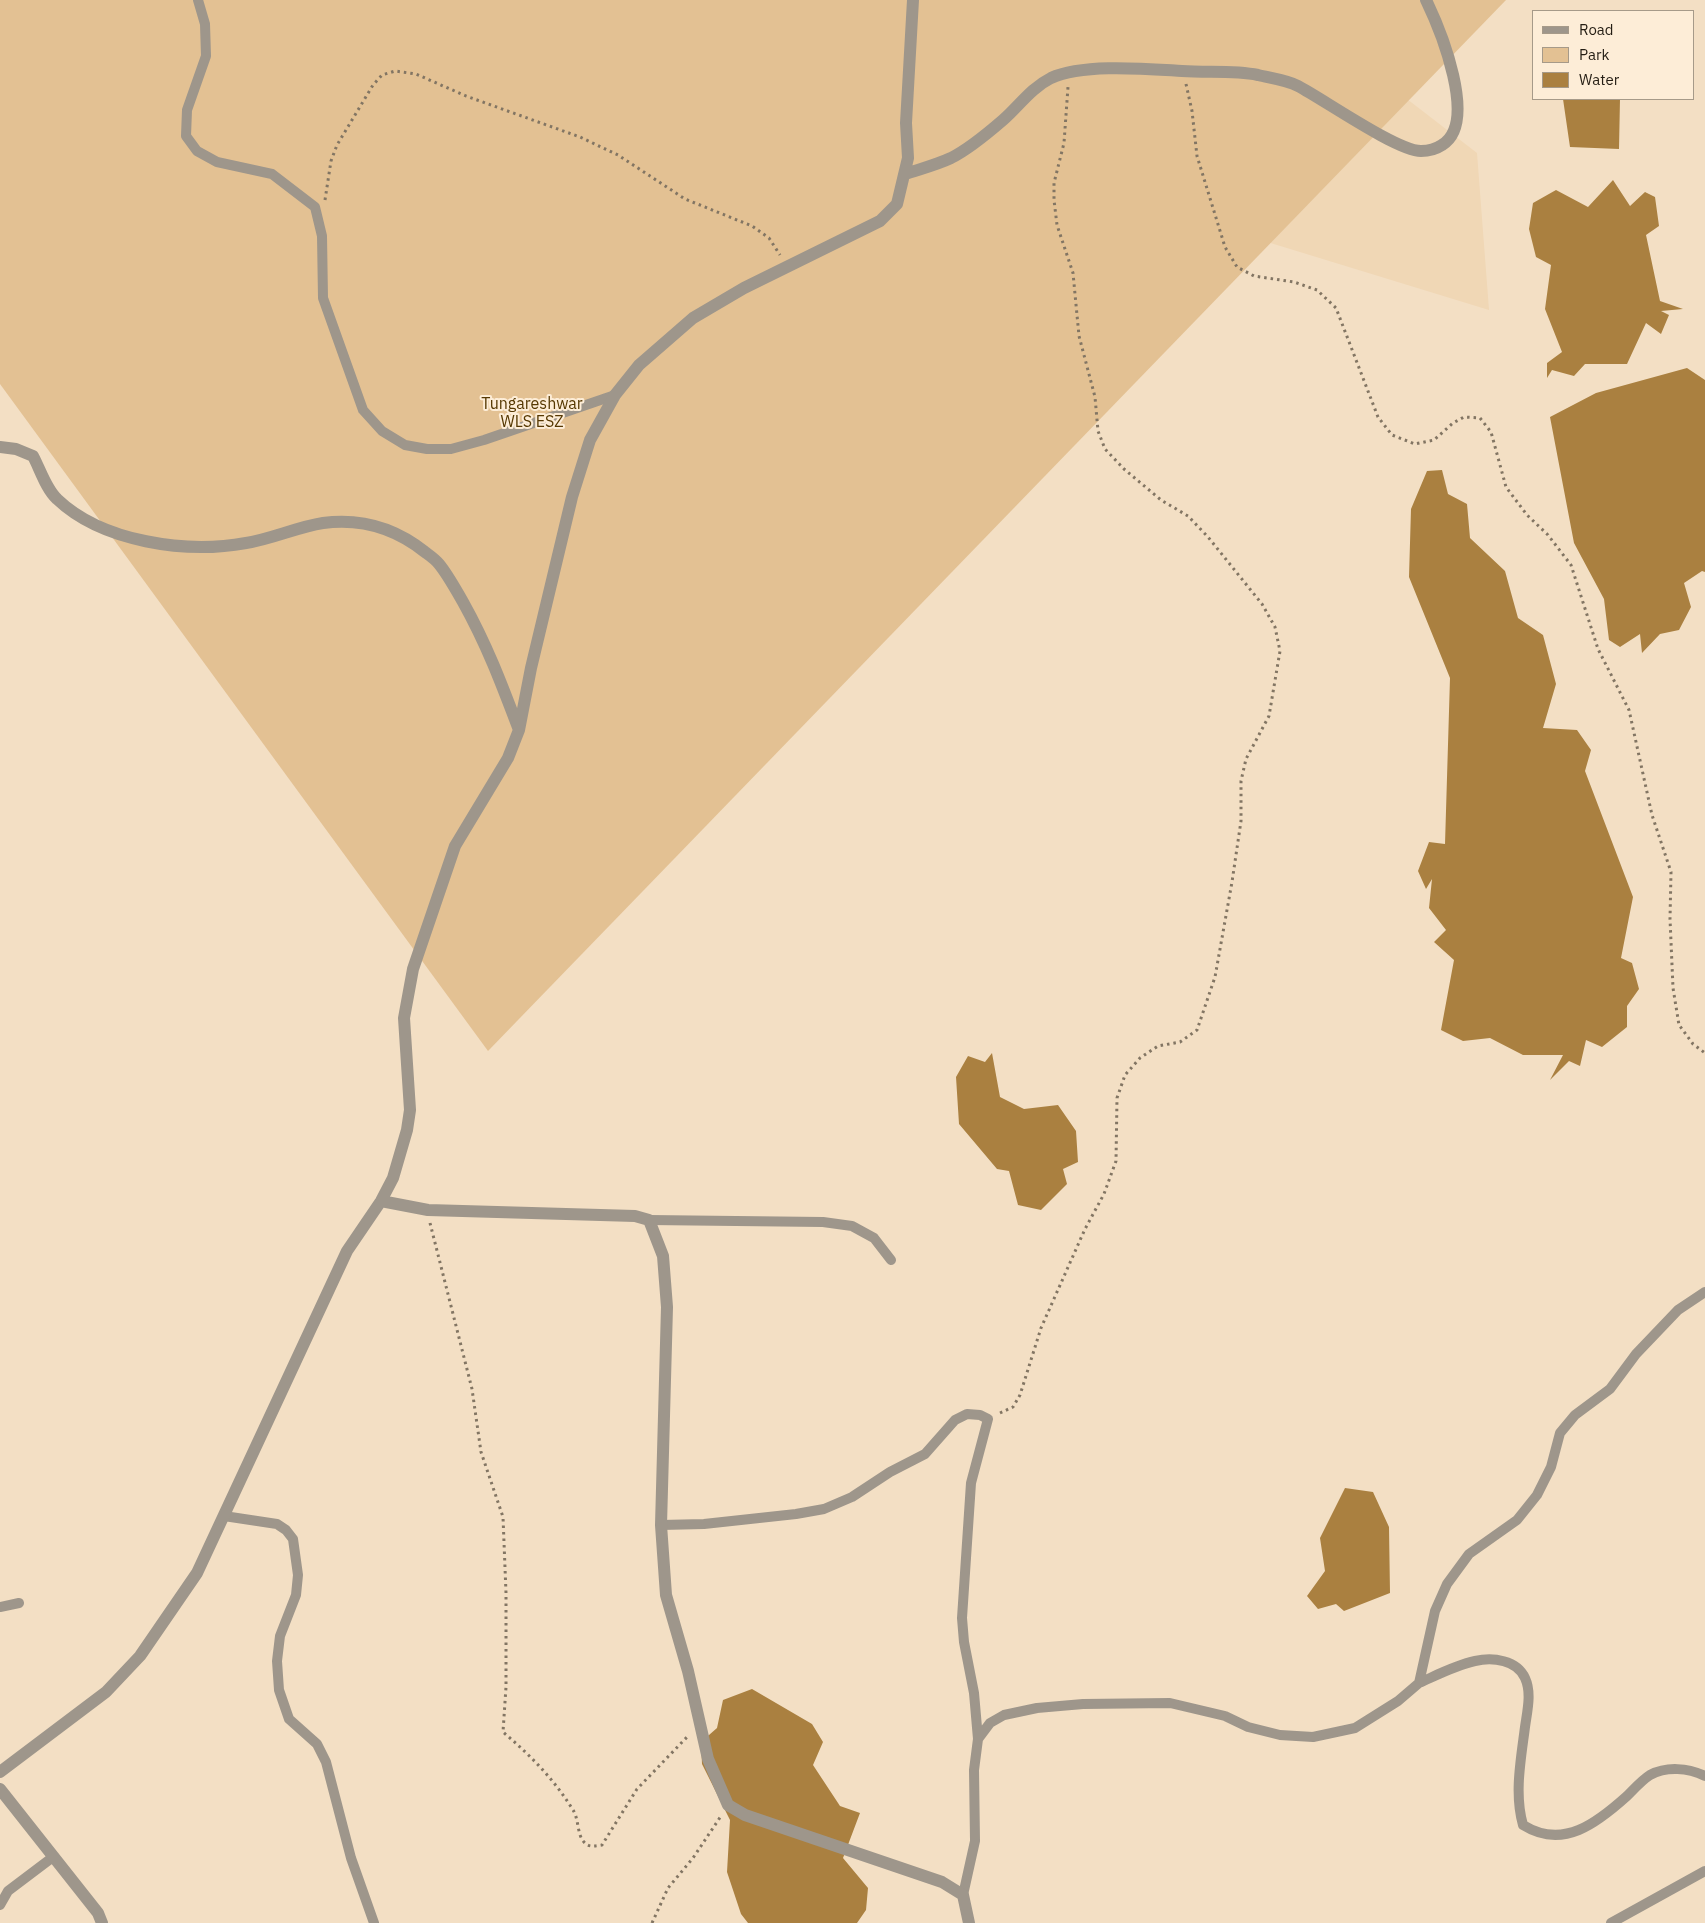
<!DOCTYPE html>
<style>
body{margin:0}
#map{position:relative;width:1705px;height:1923px;overflow:hidden;background:#f3dfc4;font-family:"IBM Plex Sans",sans-serif}
canvas{display:block}
.legend{position:absolute;left:1532px;top:10px;width:162px;height:90px;box-sizing:border-box;background:#fdedd7;border:1px solid #a69a89;margin:0;padding:6px 9px;list-style:none;font-size:15px;color:#241d13}
.legend li{display:flex;align-items:center;gap:10px;height:25px}
.legend b{width:25px;border:1px solid #a69a89}
</style>
<div id="map">
<canvas width="1705" height="1923"></canvas>
<ul class="legend">
<li><b style="height:6px;background:#9e968b"></b>Road</li>
<li><b style="height:14px;background:#e3c193"></b>Park</li>
<li><b style="height:14px;background:#aa8040"></b>Water</li>
</ul>
</div>
<script>
const context = document.querySelector('canvas').getContext('2d');
context.lineJoin = 'round';
function paint(path, color) {
  context.fillStyle = color;
  context.fill(path, 'evenodd');
}
function trace(path, color, width, dash) {
  context.strokeStyle = color;
  context.lineWidth = width;
  context.lineCap = dash ? 'butt' : 'round';
  context.setLineDash(dash || []);
  context.stroke(path);
}
function label(font, color, halo, rows, align = 'center') {
  context.font = font + ' "IBM Plex Sans",sans-serif';
  context.lineWidth = 4;
  context.setLineDash([]);
  context.textBaseline = 'middle';
  context.strokeStyle = halo;
  context.fillStyle = color;
  for (const [text, x, y, turn = 0] of rows) {
    context.save();
    context.translate(x, y);
    context.rotate((+turn || 0) * Math.PI / 180);
    context.textAlign = isNaN(turn) ? turn : align;
    if (halo) context.strokeText(text, 0, 0);
    context.fillText(text, 0, 0);
    context.restore();
  }
}
const built = new Path2D(`
 M 1372,72 L 1477,153 L 1489,310 L 1251,237 Z`);
const green = new Path2D(`
 M 0,0 L 1506,0 L 488,1051 L 0,384 Z`);
const water = new Path2D(`
 M 1563,99 L 1620,99 L 1619,149 L 1570,147 Z
 M 1613,180 L 1630,206 L 1645,192 L 1655,197 L 1659,226 L 1646,235 L 1660,301 L 1683,309 L 1661,311 L 1669,315 L 1661,334 L 1646,323 L 1627,364 L 1585,364 L 1574,376 L 1552,370 L 1547,378 L 1547,363 L 1562,352 L 1545,309 L 1551,265 L 1536,257 L 1529,229 L 1533,203 L 1556,190 L 1588,207 Z
 M 1687,368 L 1705,380 L 1705,572 L 1702,571 L 1684,583 L 1691,607 L 1679,630 L 1660,634 L 1642,653 L 1640,634 L 1620,647 L 1609,640 L 1604,599 L 1574,543 L 1550,417 L 1596,393 Z
 M 1442,470 L 1448,494 L 1467,504 L 1470,538 L 1505,571 L 1518,618 L 1543,635 L 1556,684 L 1543,728 L 1577,730 L 1591,750 L 1585,771 L 1633,897 L 1621,958 L 1632,963 L 1639,989 L 1627,1006 L 1627,1027 L 1602,1047 L 1586,1040 L 1580,1066 L 1569,1061 L 1550,1080 L 1563,1055 L 1523,1055 L 1490,1038 L 1463,1041 L 1441,1030 L 1454,960 L 1434,942 L 1446,930 L 1429,908 L 1432,879 L 1426,889 L 1418,871 L 1429,842 L 1445,844 L 1450,678 L 1409,577 L 1411,509 L 1427,471 Z
 M 992,1053 L 1000,1097 L 1024,1109 L 1058,1105 L 1076,1131 L 1078,1162 L 1063,1169 L 1067,1184 L 1041,1210 L 1018,1205 L 1009,1171 L 997,1169 L 959,1124 L 956,1077 L 968,1056 L 985,1062 Z
 M 1345,1488 L 1373,1492 L 1389,1527 L 1390,1593 L 1344,1611 L 1336,1604 L 1318,1609 L 1307,1596 L 1325,1571 L 1320,1538 Z
 M 752,1689 L 812,1724 L 823,1742 L 813,1765 L 840,1806 L 860,1813 L 843,1858 L 868,1888 L 866,1910 L 857,1923 L 748,1923 L 741,1914 L 727,1872 L 730,1820 L 702,1764 L 701,1742 L 717,1728 L 723,1700 Z`);
const path = new Path2D(`
 M 1186,84 L 1192,111 L 1197,156 L 1225,247 L 1237,267 L 1254,276 L 1294,282 L 1317,290 L 1336,308 L 1378,417 L 1392,435 L 1415,444 L 1434,440 L 1453,423 L 1464,417 L 1480,418 L 1491,432 L 1506,487 L 1527,515 L 1548,535 L 1571,565 L 1598,649 L 1629,710 L 1652,815 L 1671,872 L 1670,919 L 1673,988 L 1679,1025 L 1693,1044 L 1705,1053
 M 325,200 L 331,161 L 337,145 L 373,85 L 382,75 L 395,71 L 416,74 L 466,96 L 580,137 L 618,155 L 685,199 L 752,226 L 769,238 L 780,255
 M 430,1223 L 472,1389 L 481,1452 L 503,1517 L 506,1593 L 506,1687 L 503,1732 C 530,1755 554,1779 573,1810 C 579,1819 577,1835 584,1842 C 589,1848 595,1846 602,1845 L 637,1789 L 688,1736
 M 1000,1413 L 1013,1407 L 1020,1395 L 1041,1328 L 1085,1229 L 1104,1194 L 1116,1161 L 1117,1098 L 1125,1075 L 1140,1058 L 1158,1046 L 1180,1042 L 1197,1030 L 1215,977 L 1232,882 L 1241,821 L 1241,781 L 1246,759 L 1269,716 L 1280,651 L 1275,627 L 1262,604 L 1208,537 L 1188,516 L 1161,500 L 1124,469 L 1105,449 L 1098,431 L 1095,397 L 1079,336 L 1073,273 L 1057,225 L 1054,200 L 1054,183 L 1064,143 L 1068,87
 M 652,1923 L 668,1888 L 693,1858 L 721,1816`);
const service = new Path2D(`
 M 198,0 L 205,24 L 206,56 L 187,110 L 186,136 L 197,151 L 217,162 L 272,174 L 315,207 L 322,236 L 323,298 L 363,410 L 382,431 L 405,445 L 427,449 L 451,449 L 484,440 L 615,395
 M 649,1220 L 823,1222 L 852,1226 L 874,1238 L 891,1260
 M 224,1516 L 277,1524 L 286,1530 L 293,1539 L 298,1575 L 296,1595 L 280,1636 L 277,1661 L 279,1690 L 289,1719 L 317,1744 L 326,1762 L 351,1858 L 374,1923
 M 661,1525 L 704,1524 L 796,1514 L 824,1509 L 852,1497 L 890,1472 L 925,1454 L 955,1420 L 967,1414 L 980,1415 L 988,1419 L 971,1483 L 962,1618 L 964,1642 L 974,1693 L 978,1739 L 974,1770 L 975,1841 L 963,1895
 M 0,1607 L 19,1603
 M 1419,1683 C 1437,1675 1456,1665 1475,1661 C 1493,1657 1517,1660 1525,1678 C 1532,1693 1527,1712 1525,1727 C 1521,1759 1514,1794 1523,1825 C 1563,1850 1597,1823 1627,1796 C 1634,1789 1642,1780 1650,1775 C 1667,1766 1688,1768 1705,1776
 M 978,1739 L 990,1723 L 1004,1715 L 1037,1708 L 1083,1704 L 1170,1703 L 1225,1716 L 1248,1727 L 1280,1735 L 1313,1737 L 1355,1728 L 1398,1701 L 1419,1683 L 1435,1611 L 1447,1584 L 1469,1554 L 1517,1520 L 1537,1495 L 1551,1467 L 1560,1433 L 1575,1415 L 1610,1389 L 1636,1354 L 1678,1310 L 1705,1292
 M 0,1905 L 8,1891 L 53,1857
 M 1611,1923 L 1705,1871`);
const minor = new Path2D(`
 M 905,174 C 920,169 936,165 951,158 C 969,149 988,133 1003,120 C 1019,106 1031,88 1051,78 C 1083,63 1148,69 1182,71 C 1207,73 1233,70 1258,75 C 1270,78 1287,80 1298,86 C 1323,99 1397,151 1421,151 C 1428,151 1436,149 1442,145 C 1479,123 1440,29 1426,0
 M 0,447 L 16,449 L 33,456 C 40,469 46,489 57,499 C 102,542 186,554 246,543 C 272,539 297,527 323,523 C 361,518 395,528 425,552 C 429,555 435,559 439,564 C 448,575 456,590 463,602 C 487,645 502,685 519,730
 M 381,1201 L 428,1210 L 635,1216 L 649,1220 L 663,1256 L 667,1307 L 661,1525 L 666,1595 L 688,1671 L 708,1759 L 728,1805 L 745,1815 L 942,1882 L 963,1895 L 969,1923
 M 0,1772 L 106,1692 L 140,1656 L 197,1573 L 347,1251 L 381,1201 L 393,1178 L 407,1130 L 410,1110 L 404,1018 L 413,969 L 455,846 L 508,758 L 519,730 L 531,668 L 572,497 L 590,440 L 615,395 L 639,365 L 693,318 L 744,288 L 880,221 L 897,204 L 908,158 L 906,123 L 913,0
 M 0,1789 L 98,1913 L 102,1923`);
const parkNames = [
 ["Tungareshwar",532,404],
 ["WLS ESZ",532,422]
];
paint(built, '#f0d7b5');
paint(green, '#e3c193');
paint(water, '#aa8040');
trace(path, '#827563', 3, [2.5, 4]);
trace(service, '#9e968b', 10);
trace(minor, '#9e968b', 12);
label('16px', '#563802', '#fdedd7', parkNames);
</script>
